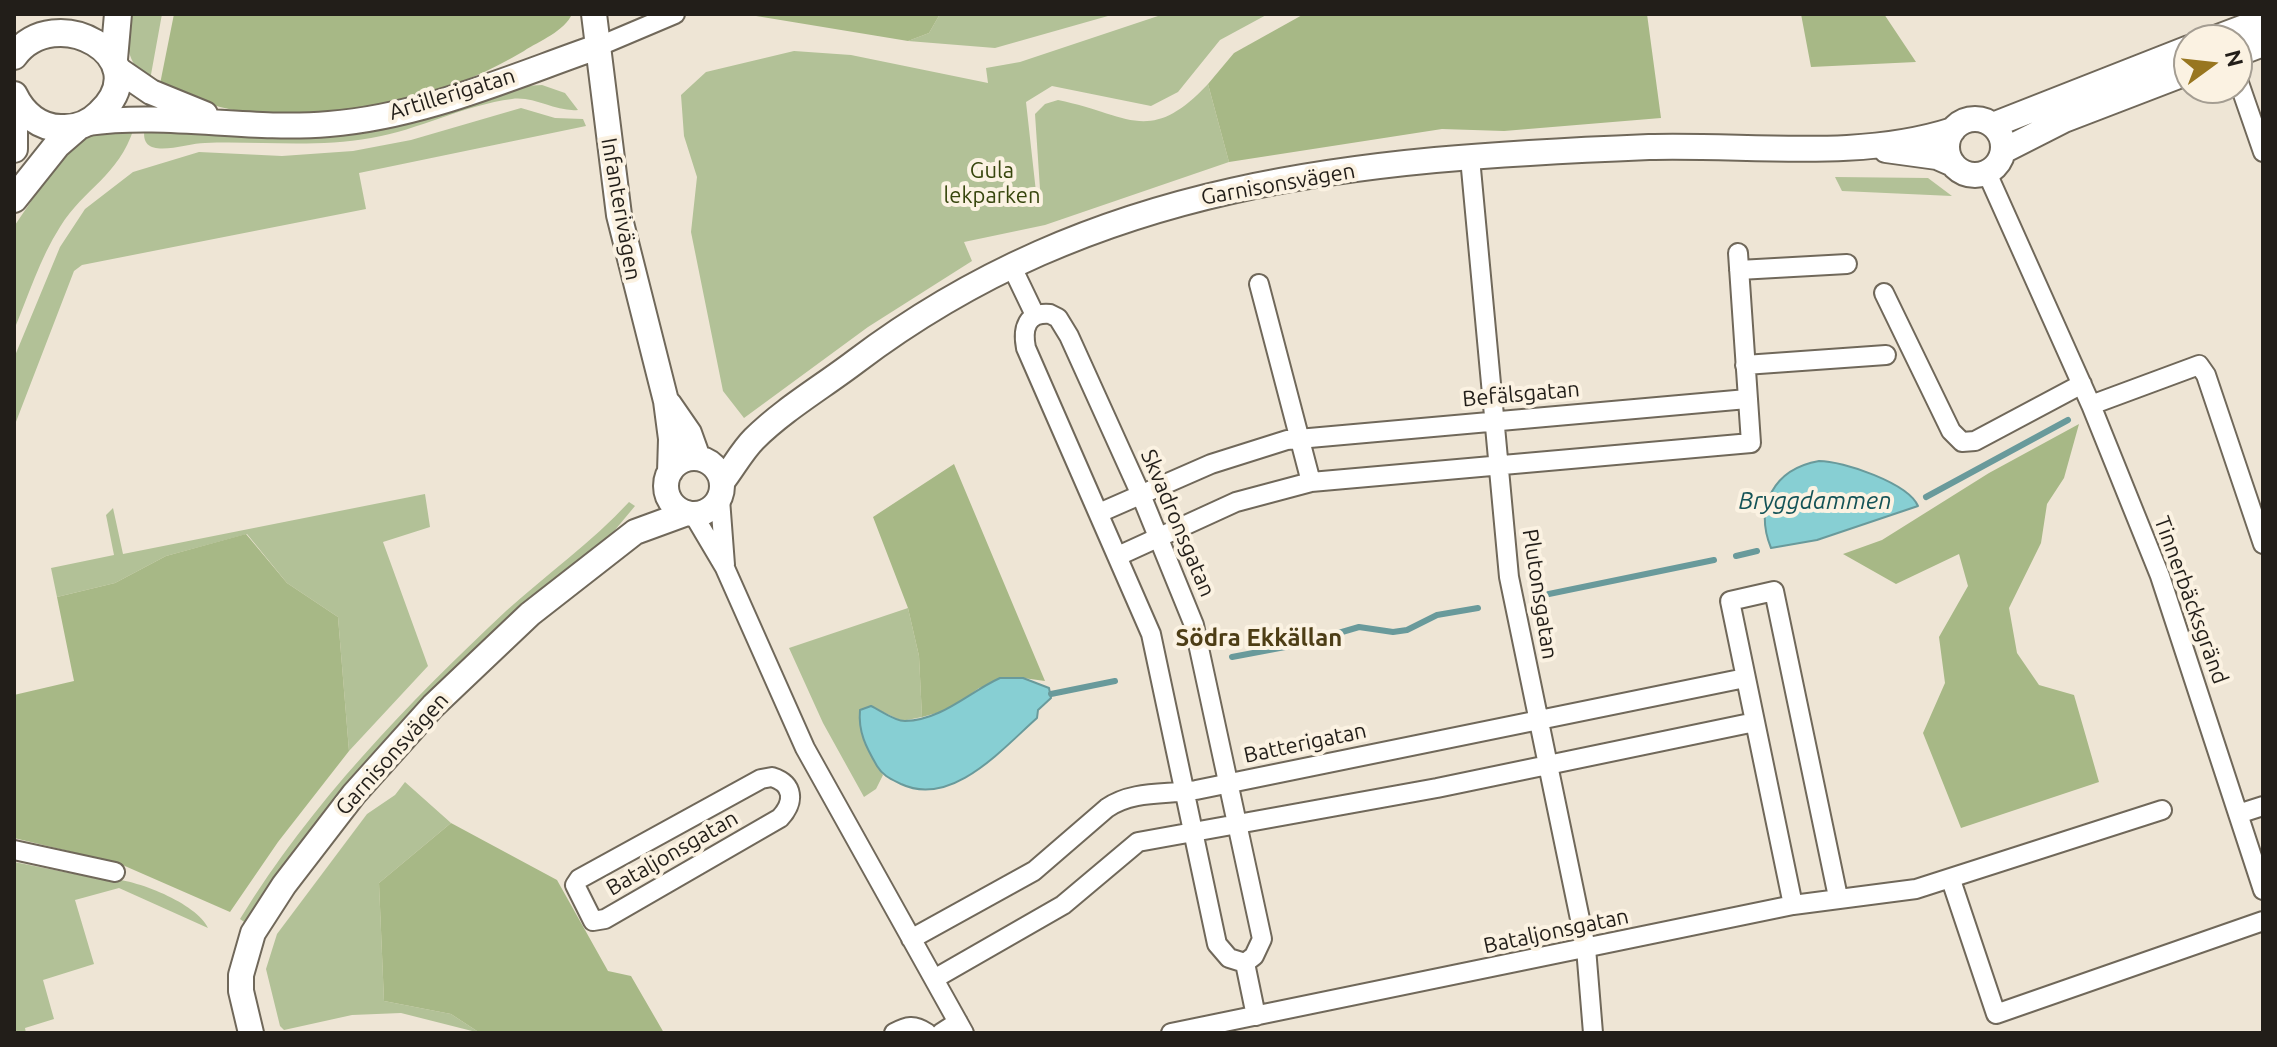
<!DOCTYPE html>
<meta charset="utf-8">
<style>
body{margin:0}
#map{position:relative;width:2277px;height:1047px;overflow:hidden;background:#eee5d5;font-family:Ubuntu,sans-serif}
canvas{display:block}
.frame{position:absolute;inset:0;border:16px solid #221e19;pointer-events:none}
.north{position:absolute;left:2173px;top:24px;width:80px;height:80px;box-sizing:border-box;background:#fbf2e2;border:2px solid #a49d92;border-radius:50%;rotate:75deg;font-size:22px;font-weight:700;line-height:32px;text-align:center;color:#221e19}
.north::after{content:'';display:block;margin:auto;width:28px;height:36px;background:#987620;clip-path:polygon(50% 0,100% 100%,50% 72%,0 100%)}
</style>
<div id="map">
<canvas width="2277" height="1047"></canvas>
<div class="frame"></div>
<div class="north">N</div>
</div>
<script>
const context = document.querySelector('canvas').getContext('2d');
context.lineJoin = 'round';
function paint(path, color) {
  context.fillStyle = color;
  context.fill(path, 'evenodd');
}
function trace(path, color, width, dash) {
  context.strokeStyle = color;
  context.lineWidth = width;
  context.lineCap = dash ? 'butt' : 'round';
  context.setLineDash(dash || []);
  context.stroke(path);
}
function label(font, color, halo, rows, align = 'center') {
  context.font = font + ' Ubuntu,sans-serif';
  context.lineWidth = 8;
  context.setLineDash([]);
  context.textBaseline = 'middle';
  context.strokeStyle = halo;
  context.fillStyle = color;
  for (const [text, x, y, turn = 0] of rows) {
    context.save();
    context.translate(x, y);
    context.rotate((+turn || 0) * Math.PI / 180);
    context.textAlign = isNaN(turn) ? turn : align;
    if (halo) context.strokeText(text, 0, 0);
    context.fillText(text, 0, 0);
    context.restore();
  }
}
const green = new Path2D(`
 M 129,14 L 162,14 L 150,80 C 124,62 127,43 129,14 Z
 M 940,14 L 1115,14 L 995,48 L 908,41 L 929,33 Z
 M 1164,14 L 1268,14 L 1220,40 L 1178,92 L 1151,106 L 1052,86 L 1026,102 L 1037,201 L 1040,189 L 1035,114 L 1045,104 L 1058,100 C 1128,114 1149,147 1208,84 L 1229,162 L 1045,225 L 964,242 L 972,261 L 868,327 L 744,418 L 723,391 L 691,232 L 697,177 L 684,136 L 681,95 L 706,72 L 794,51 L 851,55 L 988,83 L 986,68 L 1020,62 Z
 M 542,85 L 565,93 L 578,110 C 555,112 535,96 512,99 C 464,105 419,130 371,138 C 315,148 261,141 205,143 C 185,143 137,163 145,127 L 248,137 L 325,136 L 524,86 Z
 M 521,108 L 555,118 L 583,119 L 586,126 L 359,173 L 366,209 L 82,265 L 74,271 L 14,427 L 14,358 L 60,247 L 85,209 L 133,172 L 199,152 L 282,156 L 353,151 L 411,140 Z
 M 134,128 C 118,177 85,187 60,227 C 40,258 28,297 14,330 L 15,225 L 68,147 L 90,135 Z
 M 1835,177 L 1928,178 L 1952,196 L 1842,191 Z
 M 425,494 L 430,527 L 383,542 L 428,666 L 349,751 L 338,617 L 287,583 L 247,534 L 166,556 L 115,583 L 57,597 L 51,568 L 114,555 L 106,515 L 113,508 L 123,554 Z
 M 629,502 L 635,506 L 615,530 L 247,924 L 240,919 C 311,803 407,704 506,611 C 547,574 591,543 629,502 Z
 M 908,608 L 919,656 L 922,717 L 902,721 L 871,706 L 869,752 L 883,775 L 876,789 L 864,797 L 823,723 L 789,648 Z
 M 405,782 L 451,823 L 379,883 L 384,1001 L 451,1014 L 480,1033 L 401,1013 L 352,1015 L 284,1030 L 280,1026 L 266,969 L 277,934 L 367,814 L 395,795 Z
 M 14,862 L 100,879 C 127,875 196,902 208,928 L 119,888 L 75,900 L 94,964 L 43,980 L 54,1019 L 25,1028 L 26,1033 L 14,1033 Z`);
const forest = new Path2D(`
 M 174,14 L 572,14 C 565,31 539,41 524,51 C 441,100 326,131 229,109 C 205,104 183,94 160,84 Z
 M 744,14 L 940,14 L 929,33 L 908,41 Z
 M 1304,14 L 1647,14 L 1661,118 L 1504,131 L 1442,129 L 1229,162 L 1208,84 L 1234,53 Z
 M 1801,14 L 1884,14 L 1916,62 L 1811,67 Z
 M 2079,424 L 2064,478 L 2047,504 L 2041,543 L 2009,608 L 2017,653 L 2039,685 L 2074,695 L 2099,782 L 1961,828 L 1923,733 L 1945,683 L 1939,637 L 1968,586 L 1959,554 L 1896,584 L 1843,554 L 1882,540 L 1989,473 Z
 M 954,464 L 1045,681 L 1023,678 L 979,688 L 951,709 L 922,717 L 919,656 L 908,608 L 873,517 Z
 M 246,534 L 287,583 L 338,617 L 349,751 L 278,842 L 230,912 L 118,863 L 14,838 L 14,695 L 74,681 L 57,597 L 115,583 L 166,556 Z
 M 451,823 L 557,880 L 608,971 L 631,976 L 664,1033 L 480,1033 L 451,1014 L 384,1001 L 379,883 Z`);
const water = new Path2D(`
 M 1819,461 C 1843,461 1908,483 1918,506 L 1817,540 L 1771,548 C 1754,506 1774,469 1819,461 Z
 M 1000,678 L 1023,678 L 1049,688 L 1051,698 L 1038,710 L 1037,718 C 1003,748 952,808 901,784 C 891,779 883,776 877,766 C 866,747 858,732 860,710 L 871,706 C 880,710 894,721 905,721 C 942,720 969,692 1000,678 Z`);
const stream = new Path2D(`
 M 1926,497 L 2068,420
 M 1736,556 L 1757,551
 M 1544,595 L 1714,560
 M 1232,657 L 1301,644 L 1359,627 L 1393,632 L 1407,630 L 1437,615 L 1478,608
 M 1051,694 L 1115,681`);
const minor = new Path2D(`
 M 597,47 L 675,14
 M 2237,77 L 2263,152
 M 1470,158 L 1509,577 L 1586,948 L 1593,1033
 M 1987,173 L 2091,405 L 2160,576 L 2263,890
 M 1011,265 L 1035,315
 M 1739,270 L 1847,264
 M 1259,284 L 1311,482
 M 1884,293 L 1951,431 L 1962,442 L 1975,441 L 2082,384
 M 1050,314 L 1058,318 L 1069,336 L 1141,495 L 1194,625 L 1262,939 L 1254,956 L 1245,963 L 1229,958 L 1217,944 L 1151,634 L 1026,348 C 1022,328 1027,312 1050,314 Z
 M 1745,365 L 1886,355
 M 2091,405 L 2199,365 L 2206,375 L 2263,544
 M 720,499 L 725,565
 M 1099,513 L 1211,464 L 1287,440 L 1747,399
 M 693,514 L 725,568 L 805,748 L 964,1033
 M 1118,556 L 1236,502 L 1311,482 L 1751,443 L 1738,253
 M 772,777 C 794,784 795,802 780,818 L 605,919 L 593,921 L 575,885 L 579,879 L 761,779 Z
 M 2238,814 L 2263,806
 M 14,850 L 115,872
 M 1951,880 L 1996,1014 L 2263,921
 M 1793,905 L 1730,601 L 1774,591 L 1838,897
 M 911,939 L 1034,871 L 1107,808 C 1133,790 1167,795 1196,790 L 1745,678
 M 1245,963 L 1256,1016
 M 934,979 L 1063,905 L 1138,842 L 1437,788 L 1755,722
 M 894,1033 C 907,1026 914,1024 927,1033
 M 941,1033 L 958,1022
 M 1171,1033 L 1793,905 L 1916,889 L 2162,810`);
const tertiary = new Path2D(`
 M 594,14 L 619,215 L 666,401 L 671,439 L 670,472
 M 2210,40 L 2263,20
 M 2237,54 L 2263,44
 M 116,68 L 151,92 L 205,114
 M1947 147a28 28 0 1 1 56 0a28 28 0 1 1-56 0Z
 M 87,123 C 168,112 248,131 329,124 C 421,117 511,77 597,47
 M 1993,125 L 2189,48
 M 1886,150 L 1937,157 L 1953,164
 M 2003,151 L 2064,120 L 2189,72
 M 669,404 L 689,433 L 698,458
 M666 486a28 28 0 1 1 56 0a28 28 0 1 1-56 0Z
 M 722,482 C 733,468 742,451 754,439 C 783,410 822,387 855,362 C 1096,180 1356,159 1649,147 C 1748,144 1857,161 1953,130
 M 251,1033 L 241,991 L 241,975 L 253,933 L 284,885 L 354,794 L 433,706 L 530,614 L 635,532 L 687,513`);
const secondary = new Path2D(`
 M 14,56 C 55,0 159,57 100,113 C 90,123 76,129 61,128 C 40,128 23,114 14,95
 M 114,59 L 118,14
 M 14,149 L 14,96
 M 14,199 L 57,145 L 79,126`);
const streetNames = [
 ["Artillerigatan",452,94,-17],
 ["Garnisonsvägen",1278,184,-10],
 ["Infanterivägen",621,209,80],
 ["Befälsgatan",1521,394,-5],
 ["Skvadronsgatan",1178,523,67],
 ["Plutonsgatan",1540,594,81],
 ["Tinnerbäcksgränd",2191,600,70],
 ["Batterigatan",1305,743,-12],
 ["Garnisonsvägen",392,754,-48],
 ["Bataljonsgatan",672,853,-30],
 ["Bataljonsgatan",1556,931,-12]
];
const parkNames = [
 ["Gula",992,171],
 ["lekparken",992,196]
];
const waterNames = [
 ["Bryggdammen",1815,501]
];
const neighbourhoodNames = [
 ["Södra Ekkällan",1259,638]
];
paint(green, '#b2c197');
paint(forest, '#a7b886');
paint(water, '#87cfd3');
trace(water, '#699a9b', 2);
trace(stream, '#699a9b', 6);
trace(minor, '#70685a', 22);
trace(tertiary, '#70685a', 28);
trace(secondary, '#70685a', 30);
trace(minor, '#fff', 18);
trace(tertiary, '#fff', 24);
trace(secondary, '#fff', 26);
label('22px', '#221e19', '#fbf2e2', streetNames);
label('22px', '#37460d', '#fbf2e2', parkNames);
label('italic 24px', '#145357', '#fbf2e2', waterNames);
label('bold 24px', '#4d3d15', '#fbf2e2', neighbourhoodNames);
</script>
